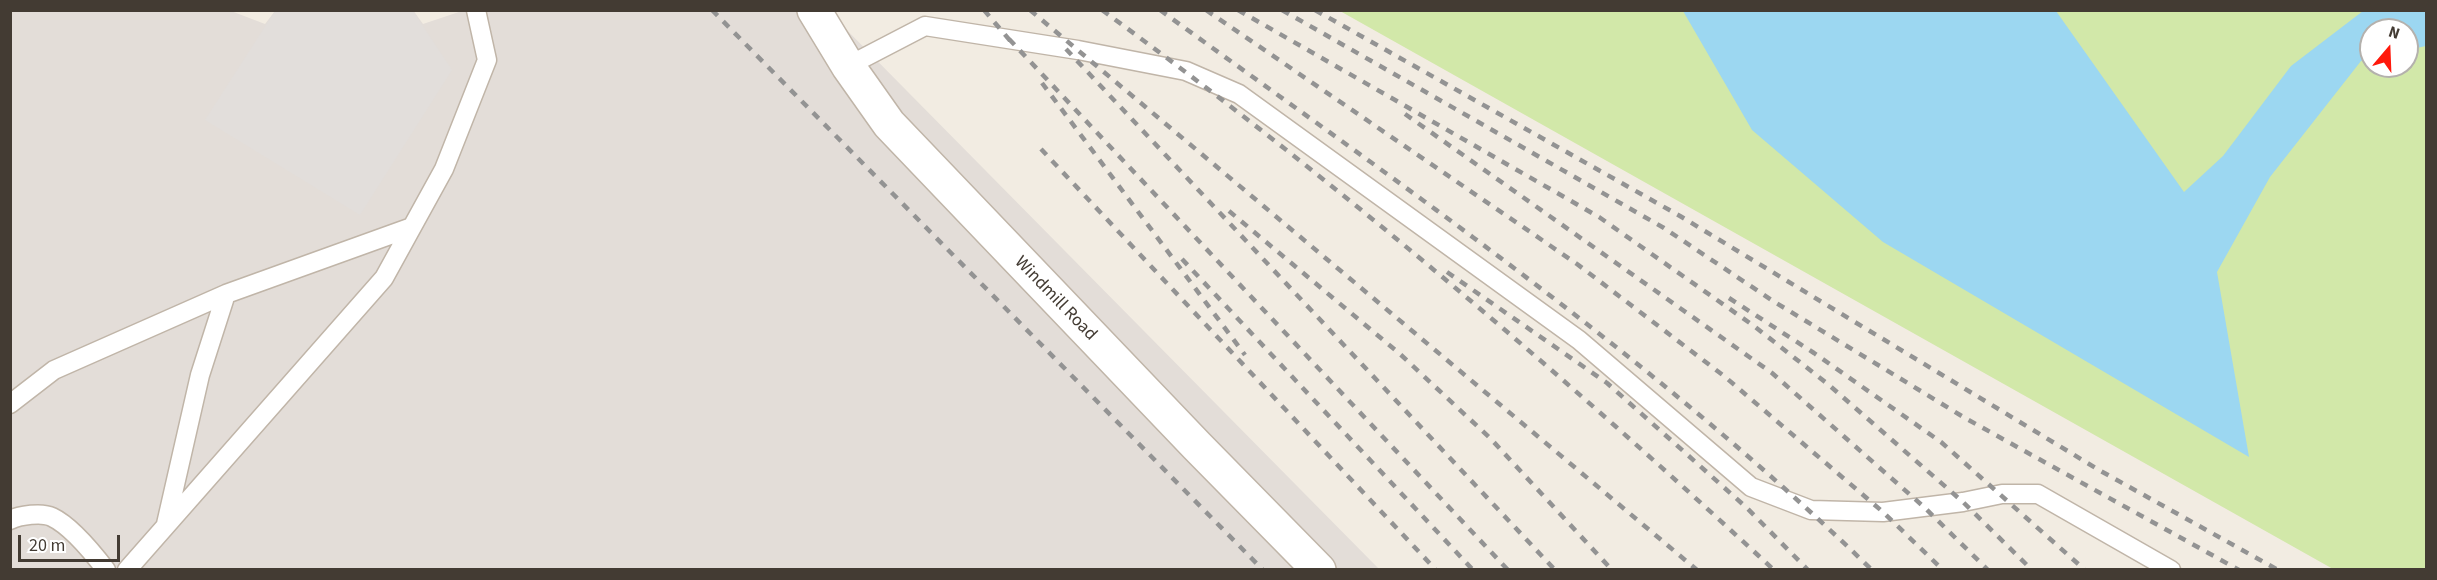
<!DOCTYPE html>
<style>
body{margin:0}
#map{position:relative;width:2437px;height:580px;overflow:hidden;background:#f2ece2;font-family:"Source Sans 3",sans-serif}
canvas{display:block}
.frame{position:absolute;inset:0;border:12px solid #433b33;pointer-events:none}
.north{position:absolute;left:2359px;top:18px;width:60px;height:60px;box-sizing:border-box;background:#fff;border:2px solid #b4b1ad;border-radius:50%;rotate:19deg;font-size:16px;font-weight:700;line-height:24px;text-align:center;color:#433b33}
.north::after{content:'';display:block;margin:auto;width:21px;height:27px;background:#ff190c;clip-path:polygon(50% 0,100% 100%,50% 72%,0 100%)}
.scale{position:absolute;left:18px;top:535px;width:102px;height:27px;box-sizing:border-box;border:3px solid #433b33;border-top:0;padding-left:8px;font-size:18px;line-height:21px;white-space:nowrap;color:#433b33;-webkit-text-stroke:4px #fff;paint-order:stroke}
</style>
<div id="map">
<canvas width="2437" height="580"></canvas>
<div class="frame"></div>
<div class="north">N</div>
<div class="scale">20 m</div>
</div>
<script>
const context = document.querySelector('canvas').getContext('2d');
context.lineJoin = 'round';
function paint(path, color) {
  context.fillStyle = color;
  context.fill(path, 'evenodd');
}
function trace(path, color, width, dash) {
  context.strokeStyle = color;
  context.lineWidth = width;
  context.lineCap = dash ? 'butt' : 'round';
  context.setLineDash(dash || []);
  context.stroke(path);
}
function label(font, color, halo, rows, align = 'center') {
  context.font = font + ' "Source Sans 3",sans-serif';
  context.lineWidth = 6;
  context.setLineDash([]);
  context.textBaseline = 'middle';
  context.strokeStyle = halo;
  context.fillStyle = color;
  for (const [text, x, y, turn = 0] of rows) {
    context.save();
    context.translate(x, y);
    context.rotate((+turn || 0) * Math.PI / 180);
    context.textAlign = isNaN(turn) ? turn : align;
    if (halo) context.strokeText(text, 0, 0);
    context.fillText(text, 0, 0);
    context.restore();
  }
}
const industrial = new Path2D(`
 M 413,10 L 423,24 L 465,10 L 828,11 L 1379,569 L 11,569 L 10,11 L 231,11 L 265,24 L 275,11 Z`);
const green = new Path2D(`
 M 1340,11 L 2426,11 L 2426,569 L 2333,569 ZM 2371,30 L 2407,30 L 2407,66 L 2371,66 Z`);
const parking = new Path2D(`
 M 275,11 L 413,11 L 452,70 L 360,215 L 205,120 Z`);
const water = new Path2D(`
 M 1683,11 L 2056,11 L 2184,192 L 2223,156 L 2291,66 L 2363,11 L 2426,11 L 2426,46 L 2407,50 L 2407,30 L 2371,30 L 2371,59 L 2361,61 L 2270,177 L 2217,272 L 2249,457 L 1883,242 L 1752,130 Z`);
const lane = new Path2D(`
 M 848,66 L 925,26 L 1078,50 L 1186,71 L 1239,94 L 1579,340 L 1751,487 L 1811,510 L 1883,512 L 1963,502 L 2002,494 L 2038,494 L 2171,570
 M 10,404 L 54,370 L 226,294 L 412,227
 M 10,520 C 20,515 42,512 52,517 C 71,526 93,553 106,570
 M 166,524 L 200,375 L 226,294
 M 127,570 L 384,278 L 444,169 L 487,60 L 476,10`);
const street = new Path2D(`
 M 814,10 L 848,66 L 889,124 L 1197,446 L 1319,570`);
const rail = new Path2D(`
 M 712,10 L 1263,570
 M 984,10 L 1013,44
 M 1030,10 L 1697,570
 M 1102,10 C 1338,182 1560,372 1774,570
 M 1160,10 C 1404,187 1655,359 1872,570
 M 1206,10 L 1577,264 L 1724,376 L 1883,512 L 1943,570
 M 1238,10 L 1599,217 L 1754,326 L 1829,385 L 1963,502 L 2032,570
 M 1282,10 L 1664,228 L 1773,301 L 1965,418 L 2239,570
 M 1315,10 L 1680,216 L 2099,470 L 2278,570
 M 1009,39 L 1508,570
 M 1066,49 L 1555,570
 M 1042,83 L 1245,355
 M 1405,114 L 1772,373 L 1924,507 L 1988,570
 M 1041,149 L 1436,570
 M 1229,211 L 1400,354 L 1490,438 L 1612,570
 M 1182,259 L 1473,570
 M 1447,272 L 1607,383 L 1747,508 L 1808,570
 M 1729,298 L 1814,353 L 1941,442 L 2085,570`);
const streetNames = [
 ["Windmill Road",1055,299,46]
];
paint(industrial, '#e3ddd8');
paint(green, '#d2e8a9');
paint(parking, '#e2dedb');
paint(water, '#9cd7f1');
trace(lane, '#c0b5a8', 21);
trace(street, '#c0b5a8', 36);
trace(lane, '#fff', 18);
trace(street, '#fff', 33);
trace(rail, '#939393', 4.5, [8, 8]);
label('18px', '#433b33', '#fff', streetNames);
</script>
